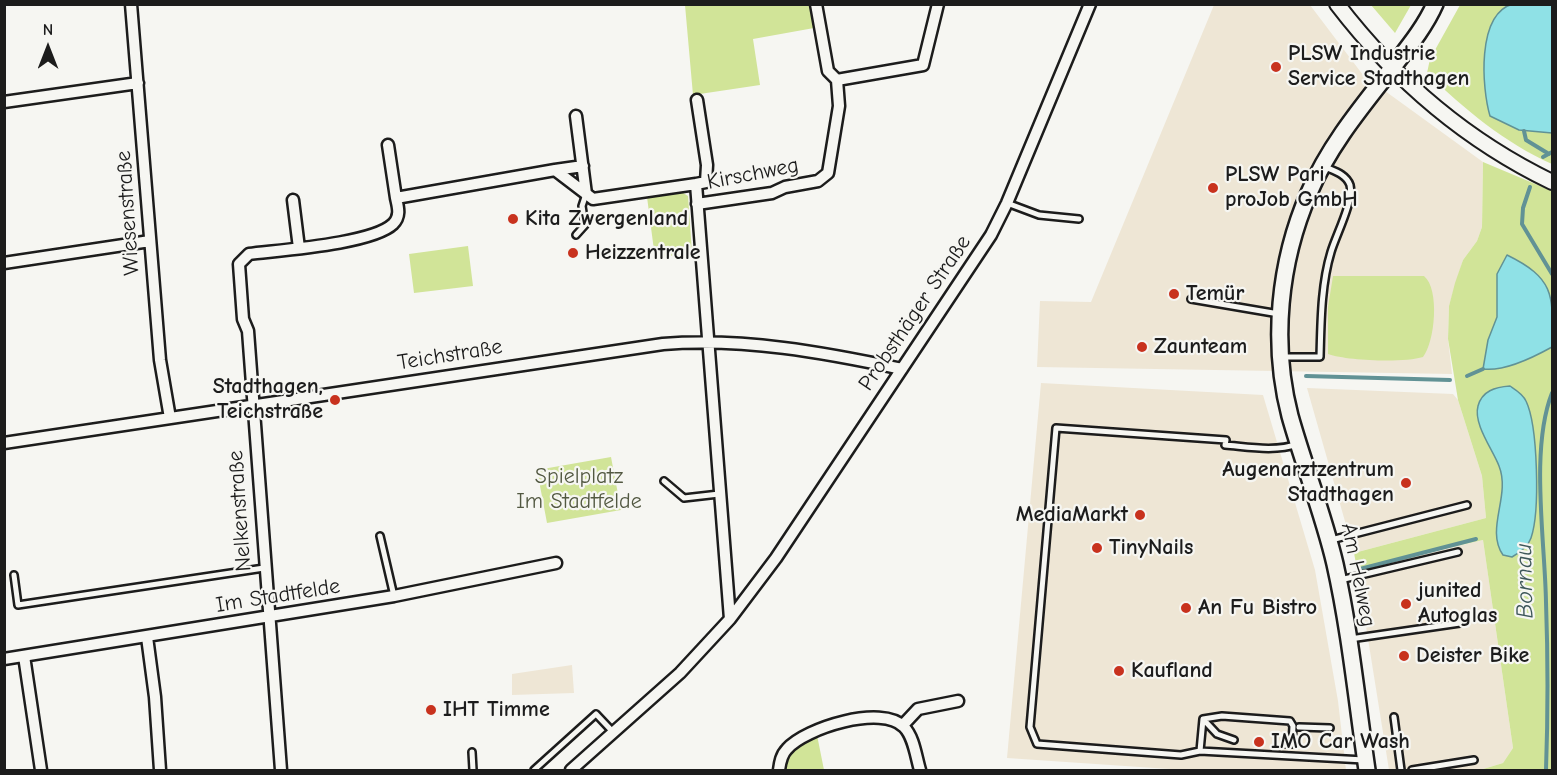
<!DOCTYPE html>
<meta charset="utf-8">
<style>
body{margin:0}
#map{position:relative;width:1557px;height:775px;overflow:hidden;background:#f6f6f2;font-family:"Comic Neue",sans-serif}
canvas{display:block}
.frame{position:absolute;inset:0;border:6px solid #1c1c1c;pointer-events:none}
.north{position:absolute;left:18px;top:18px;width:60px;height:60px;-webkit-text-stroke:4px #f6f6f2;paint-order:stroke;rotate:0deg;font-size:16px;font-weight:700;line-height:24px;text-align:center;color:#1c1c1c}
.north::after{content:'';display:block;margin:auto;width:21px;height:27px;background:#1c1c1c;clip-path:polygon(50% 0,100% 100%,50% 72%,0 100%)}
</style>
<div id="map">
<canvas width="1557" height="775"></canvas>
<div class="frame"></div>
<div class="north">N</div>
</div>
<script>
const context = document.querySelector('canvas').getContext('2d');
context.lineJoin = 'round';
function paint(path, color) {
  context.fillStyle = color;
  context.fill(path, 'evenodd');
}
function trace(path, color, width, dash) {
  context.strokeStyle = color;
  context.lineWidth = width;
  context.lineCap = dash ? 'butt' : 'round';
  context.setLineDash(dash || []);
  context.stroke(path);
}
function label(font, color, halo, rows, align = 'center') {
  context.font = font + ' "Comic Neue",sans-serif';
  context.lineWidth = 4.5;
  context.setLineDash([]);
  context.textBaseline = 'middle';
  context.strokeStyle = halo;
  context.fillStyle = color;
  for (const [text, x, y, turn = 0] of rows) {
    context.save();
    context.translate(x, y);
    context.rotate((+turn || 0) * Math.PI / 180);
    context.textAlign = isNaN(turn) ? turn : align;
    if (halo) context.strokeText(text, 0, 0);
    context.fillText(text, 0, 0);
    context.restore();
  }
}
const built = new Path2D(`
 M 1214,5 L 1310,5 L 1363,75 L 1483,162 L 1482,227 L 1477,241 L 1463,260 L 1449,306 L 1448,339 L 1452,374 L 1037,367 L 1040,301 L 1091,302 Z
 M 1041,383 L 1263,395 L 1315,570 L 1338,701 L 1346,770 L 1184,770 L 1007,758 Z
 M 1307,388 L 1453,394 L 1458,400 L 1482,476 L 1486,518 L 1354,553 Z
 M 1483,540 L 1513,748 L 1503,763 L 1480,770 L 1389,770 L 1357,570 Z
 M 572,665 L 574,693 L 512,695 L 512,674 Z`);
const green = new Path2D(`
 M 685,5 L 811,5 L 814,28 L 753,39 L 760,85 L 693,95 Z
 M 1371,5 L 1411,5 L 1395,33 Z
 M 1460,5 L 1552,5 L 1552,164 C 1505,143 1464,109 1427,73 L 1430,59 Z
 M 1483,162 L 1552,191 L 1552,770 L 1480,770 L 1503,763 L 1513,748 L 1483,540 L 1357,569 L 1354,553 L 1486,518 L 1482,476 L 1458,400 L 1448,339 L 1449,306 L 1455,283 L 1463,260 L 1477,241 L 1482,227 Z
 M 680,191 L 688,196 L 692,253 L 655,258 L 647,197 Z
 M 468,246 L 473,286 L 414,293 L 409,254 Z
 M 1333,276 L 1424,276 C 1440,289 1435,342 1423,357 C 1404,363 1348,361 1328,354 L 1328,307 Z
 M 611,457 L 621,510 L 547,523 L 537,470 Z
 M 817,735 L 824,770 L 785,770 C 789,752 800,743 817,735 Z`);
const water = new Path2D(`
 M 1550,4 L 1552,6 L 1552,133 L 1519,130 L 1490,116 C 1482,89 1476,14 1513,4 C 1523,2 1539,4 1550,4 Z
 M 1507,255 C 1556,279 1553,296 1552,347 C 1534,357 1505,372 1483,369 L 1488,340 L 1497,317 L 1497,274 Z
 M 1510,386 C 1516,390 1523,394 1526,401 C 1538,426 1540,512 1531,538 C 1528,547 1519,553 1512,557 L 1503,555 C 1485,529 1511,496 1499,466 C 1493,450 1473,424 1478,406 C 1482,391 1495,387 1510,386 Z`);
const stream = new Path2D(`
 M 1524,131 L 1526,140 L 1549,154
 M 1543,157 L 1552,152
 M 1530,187 L 1523,208 L 1522,224 L 1552,274
 M 1306,376 L 1450,380
 M 1467,376 L 1483,369
 M 1360,569 L 1476,539
 M 1546,770 C 1548,714 1548,658 1546,602 C 1545,541 1530,449 1552,393`);
const service = new Path2D(`
 M 1007,203 L 1039,215 L 1079,219
 M 576,235 L 585,225 L 582,206 L 586,194
 M 1191,299 L 1279,314
 M 1283,357 L 1320,357 C 1321,322 1321,285 1331,252 C 1336,235 1354,201 1350,185 C 1346,174 1334,171 1325,167
 M 664,481 L 684,498 L 719,494
 M 380,536 L 394,596
 M 1331,540 L 1467,505
 M 14,575 L 18,605 L 264,568
 M 1340,580 L 1458,552
 M 1350,639 L 1460,623
 M 1394,717 L 1401,770
 M 1203,719 L 1200,751 L 1364,760
 M 1299,727 L 1330,728
 M 1234,740 L 1217,734 L 1203,719 L 1222,716 L 1290,721 L 1293,726 L 1292,744 L 1285,744
 M 1200,751 L 1181,755 L 1037,744 L 1030,727 L 1056,428 L 1226,440 L 1225,445 C 1249,447 1275,452 1298,444
 M 472,752 L 473,770
 M 534,770 L 596,714 L 613,732
 M 1412,770 L 1474,760`);
const minor = new Path2D(`
 M 131,4 L 160,360 L 170,418
 M 837,80 L 923,65 L 938,4
 M 4,102 L 138,83
 M 576,116 L 586,194
 M 388,145 L 396,198
 M 555,170 L 583,166
 M 696,184 L 706,182 L 707,165 L 697,100
 M 293,200 L 299,248
 M 697,204 L 772,193 L 785,187 L 818,181 L 828,173 L 839,106 L 837,80 L 828,71 L 816,4
 M 4,263 L 150,241
 M 4,443 L 663,344 C 745,338 822,352 902,369
 M 147,637 L 155,697 L 160,770
 M 24,656 L 41,770
 M 4,659 L 394,596 L 556,563
 M 903,725 L 918,709 L 958,701
 M 281,770 L 248,331 L 243,319 L 239,264 L 249,254 C 280,250 372,244 393,224 C 401,216 398,207 396,198 L 555,170 L 593,199 L 696,184 L 730,619
 M 571,770 L 680,673 L 730,619 L 776,558 L 991,235 L 1007,203 L 1090,4
 M 779,770 C 780,763 781,755 787,749 C 805,728 882,704 904,727 C 914,737 916,757 920,770`);
const tertiary = new Path2D(`
 M 1337,4 C 1396,81 1465,140 1552,182`);
const secondary = new Path2D(`
 M 1367,770 C 1357,702 1350,631 1335,564 C 1323,513 1304,466 1290,416 C 1271,343 1279,262 1309,193 C 1328,148 1359,110 1389,72 C 1405,51 1424,29 1435,4`);
const markers = [
 [1276,67,6,"#c8321e"],
 [1213,188,6,"#c8321e"],
 [513,219,6,"#c8321e"],
 [573,253,6,"#c8321e"],
 [1174,294,6,"#c8321e"],
 [1142,347,6,"#c8321e"],
 [335,400,6,"#c8321e"],
 [1406,483,6,"#c8321e"],
 [1140,515,6,"#c8321e"],
 [1097,548,6,"#c8321e"],
 [1406,604,6,"#c8321e"],
 [1186,608,6,"#c8321e"],
 [1404,656,6,"#c8321e"],
 [1119,671,6,"#c8321e"],
 [431,710,6,"#c8321e"],
 [1259,742,6,"#c8321e"]
];
const poiNames = [
 ["PLSW Industrie",1288,54],
 ["Service Stadthagen",1288,79],
 ["PLSW Pari",1225,175],
 ["proJob GmbH",1225,200],
 ["Kita Zwergenland",525,219],
 ["Heizzentrale",585,253],
 ["Temür",1186,294],
 ["Zaunteam",1154,347],
 ["Stadthagen,",323,387,"right"],
 ["Teichstraße",323,412,"right"],
 ["Augenarztzentrum",1394,470,"right"],
 ["Stadthagen",1394,495,"right"],
 ["MediaMarkt",1128,515,"right"],
 ["TinyNails",1109,548],
 ["junited",1418,591],
 ["Autoglas",1418,616],
 ["An Fu Bistro",1198,608],
 ["Deister Bike",1416,656],
 ["Kaufland",1131,671],
 ["IHT Timme",443,710],
 ["IMO Car Wash",1271,742]
];
const streetNames = [
 ["Kirschweg",753,174,-11],
 ["Wiesenstraße",128,213,-94],
 ["Probsthäger Straße",915,313,-56],
 ["Teichstraße",450,355,-9],
 ["Nelkenstraße",240,511,-94],
 ["Am Helweg",1358,575,79],
 ["Im Stadtfelde",278,596,-9]
];
const parkNames = [
 ["Spielplatz",579,477],
 ["Im Stadtfelde",579,502]
];
const waterNames = [
 ["Bornau",1525,581,-91]
];
paint(built, '#eee6d5');
paint(green, '#d1e498');
paint(water, '#8fe1e6');
trace(water, '#619295', 1.5);
trace(stream, '#619295', 4);
trace(service, '#1c1c1c', 10);
trace(minor, '#1c1c1c', 15);
trace(tertiary, '#1c1c1c', 18);
trace(secondary, '#1c1c1c', 20);
trace(service, '#f6f6f2', 5);
trace(minor, '#f6f6f2', 10);
trace(tertiary, '#f6f6f2', 14);
trace(secondary, '#f6f6f2', 15);
for (const [x, y, r, color] of markers) {
  const dot = new Path2D();
  dot.arc(x, y, r, 0, 2 * Math.PI);
  context.fillStyle = color;
  context.fill(dot);
  trace(dot, '#f6f6f2', 2);
}
label('bold 22px', '#1c1c1c', '#f6f6f2', poiNames, 'left');
label('22px', '#1c1c1c', '#f6f6f2', streetNames);
label('22px', '#525841', '#f6f6f2', parkNames);
label('italic 24px', '#3e5759', '#f6f6f2', waterNames);
</script>
